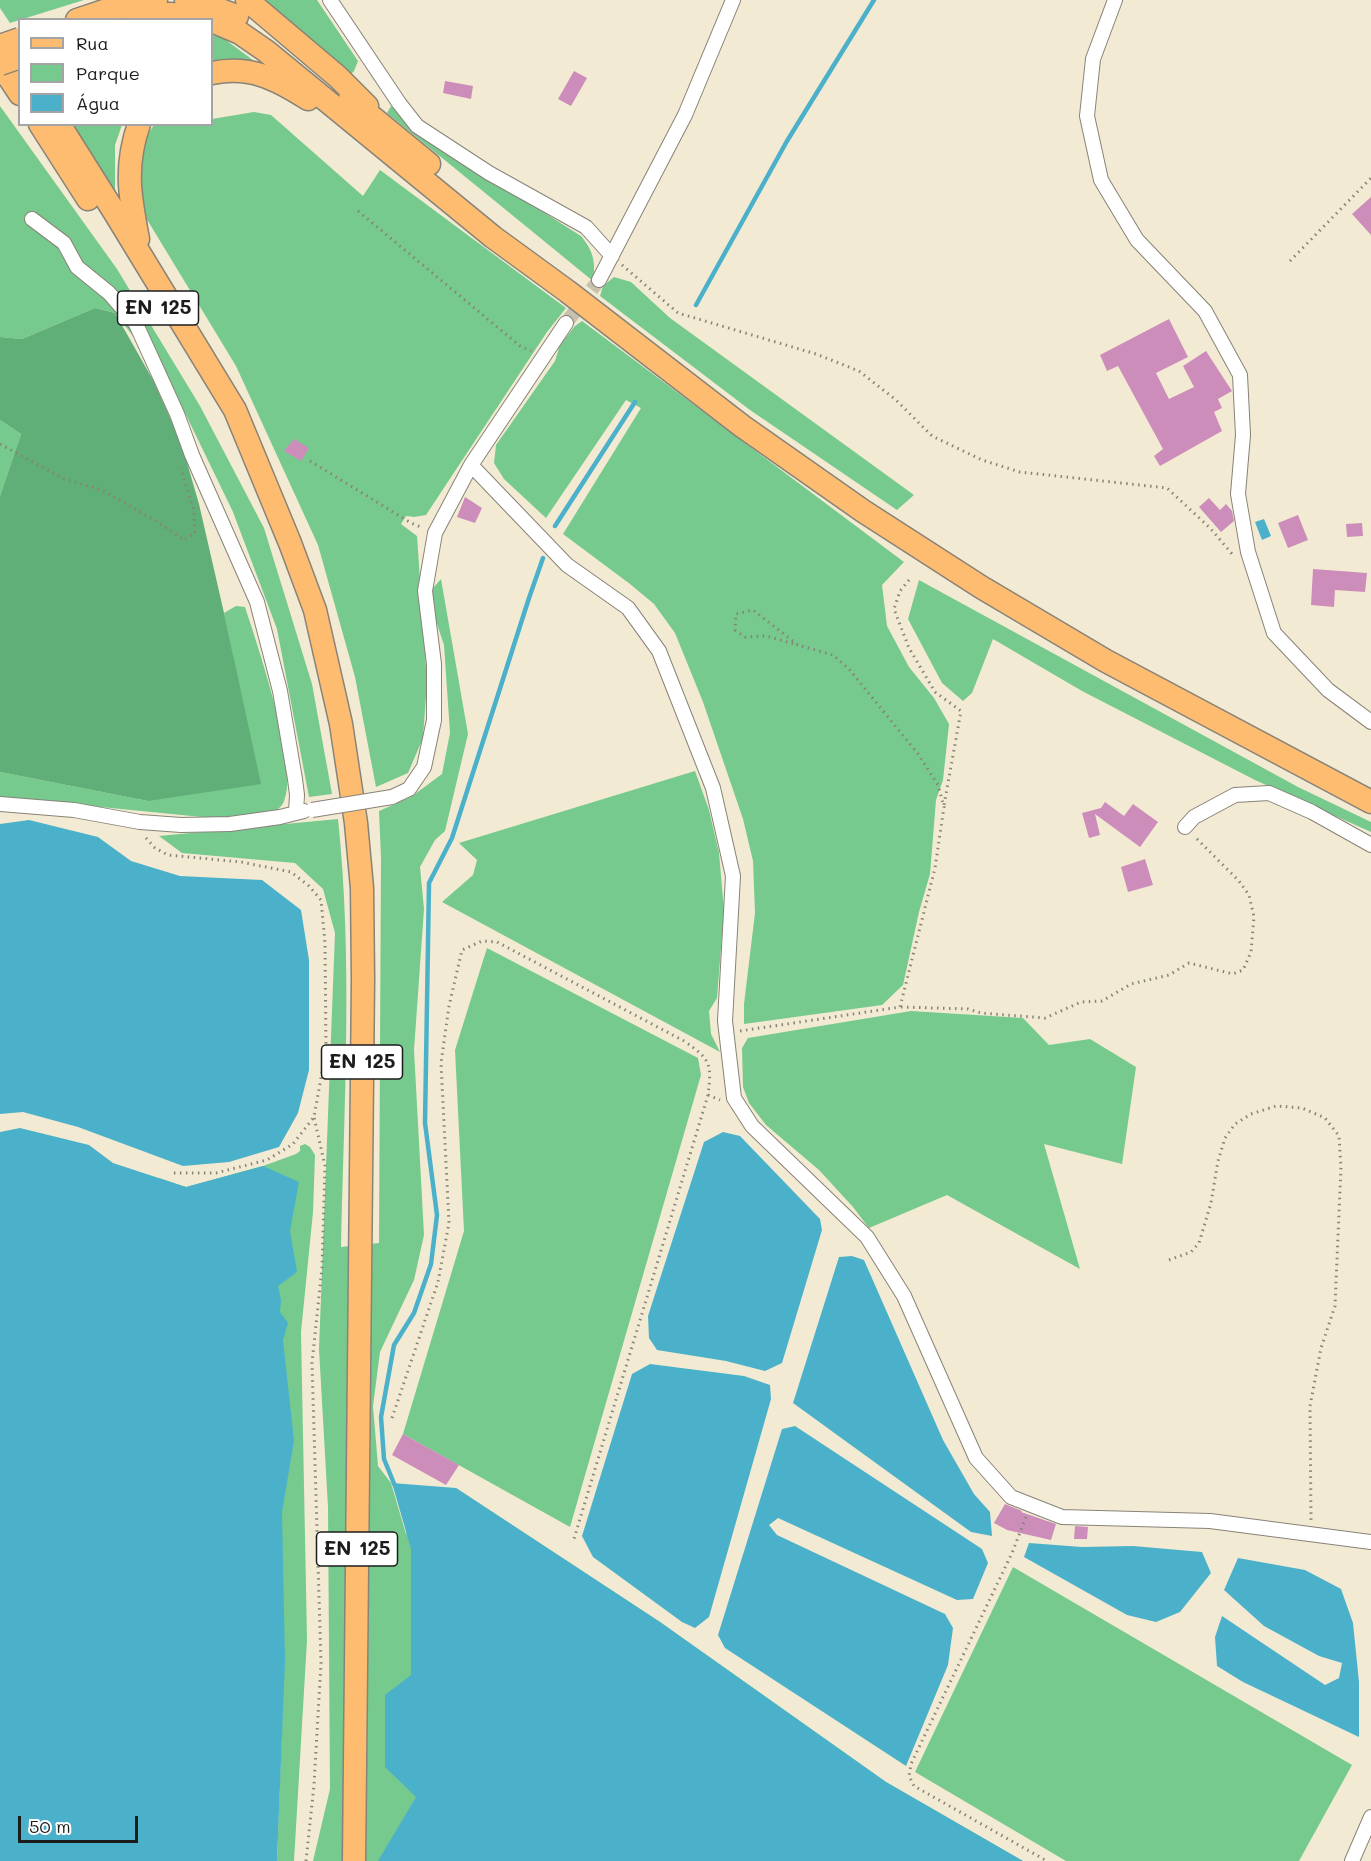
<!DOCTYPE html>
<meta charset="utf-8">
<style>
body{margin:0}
#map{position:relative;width:1371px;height:1861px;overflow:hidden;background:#f3ead3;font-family:Mali,sans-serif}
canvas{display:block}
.legend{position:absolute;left:18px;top:18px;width:195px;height:108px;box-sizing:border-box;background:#fff;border:2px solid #a4a4a4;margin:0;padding:8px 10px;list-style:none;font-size:18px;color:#1c1c1c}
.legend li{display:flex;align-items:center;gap:12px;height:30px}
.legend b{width:30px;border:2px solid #a4a4a4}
.scale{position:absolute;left:18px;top:1816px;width:120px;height:27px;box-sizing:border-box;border:3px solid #1c1c1c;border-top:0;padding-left:8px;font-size:18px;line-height:21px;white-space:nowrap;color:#1c1c1c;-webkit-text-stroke:4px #fff;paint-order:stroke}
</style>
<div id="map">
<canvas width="1371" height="1861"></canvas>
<ul class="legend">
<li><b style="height:8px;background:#febc70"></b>Rua</li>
<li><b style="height:16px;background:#76ca8d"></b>Parque</li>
<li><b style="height:16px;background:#4bb1ca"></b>Água</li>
</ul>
<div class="scale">50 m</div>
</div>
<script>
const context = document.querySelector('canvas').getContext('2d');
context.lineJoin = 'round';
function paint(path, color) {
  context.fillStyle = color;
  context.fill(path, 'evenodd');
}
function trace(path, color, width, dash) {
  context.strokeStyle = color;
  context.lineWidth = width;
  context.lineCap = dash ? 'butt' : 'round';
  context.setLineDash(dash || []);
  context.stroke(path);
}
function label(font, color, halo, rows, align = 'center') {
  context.font = font + ' Mali,sans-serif';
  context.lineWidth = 4.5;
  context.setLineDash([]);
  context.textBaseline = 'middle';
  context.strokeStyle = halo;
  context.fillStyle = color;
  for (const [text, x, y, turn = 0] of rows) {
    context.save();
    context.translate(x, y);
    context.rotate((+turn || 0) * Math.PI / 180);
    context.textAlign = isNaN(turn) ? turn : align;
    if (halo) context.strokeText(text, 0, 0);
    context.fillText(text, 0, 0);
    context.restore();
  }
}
const green = new Path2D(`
 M 0,0 L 84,0 L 10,23 L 0,8 Z
 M 266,0 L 317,0 L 358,61 L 354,71 L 348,77 Z
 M 212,35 L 223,38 L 261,66 L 235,60 L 212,63 Z
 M 0,106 L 117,269 L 200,406 L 264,528 L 312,684 L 332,794 L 309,797 L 277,629 L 233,512 L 172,386 L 115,313 L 95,308 L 22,339 L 0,337 Z
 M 391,106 L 426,138 L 581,236 C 593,251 596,261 593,281 L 387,113 Z
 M 254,112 L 271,115 L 363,196 L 380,170 L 566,308 L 547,332 L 426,515 L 414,517 L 406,516 L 401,524 L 417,536 L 427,682 L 423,738 L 408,773 L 376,787 L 355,677 L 318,545 L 236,366 L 140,208 L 138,167 L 145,138 L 154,125 L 212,124 L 212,119 Z
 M 72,125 L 122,125 L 115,145 L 115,194 Z
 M 614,277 L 631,282 L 670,318 L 914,495 L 897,510 L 750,410 L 600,296 L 603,286 Z
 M 582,321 L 904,562 L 882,585 L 887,626 L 909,667 L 934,698 L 949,724 L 943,780 L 936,800 L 930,874 L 919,912 L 903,985 L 882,1005 L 744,1024 L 744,1004 L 755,913 L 753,861 L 743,819 L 703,702 L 675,633 L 654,604 L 630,584 L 563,534 L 641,408 L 626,400 L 546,518 L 504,479 L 494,463 L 496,445 L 555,361 L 560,345 L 575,326 Z
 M 0,420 L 21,434 L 0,496 Z
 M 441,579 L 468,734 L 445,831 L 435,840 L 420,867 L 424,909 L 414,1050 L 424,1235 L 414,1280 L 380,1352 L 373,1406 L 378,1466 L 391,1483 L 406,1534 L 456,1488 L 660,1622 L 886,1782 L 1023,1861 L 313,1861 L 330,1789 L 328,1507 L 319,1349 L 335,933 L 323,889 L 295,863 L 182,853 L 159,836 L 338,819 C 353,961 344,1105 341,1247 L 379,1243 L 381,858 L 379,811 L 411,797 L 442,774 L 450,733 L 444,645 L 430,603 L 433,588 Z
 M 919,580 L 1298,787 L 1371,822 L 1371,832 L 1255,780 L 1082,691 L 993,639 L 972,693 L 963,701 L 942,683 L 908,619 Z
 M 236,606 L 245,607 C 257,644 300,769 284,801 C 283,805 278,809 275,812 L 222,819 L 0,797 L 0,772 L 148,801 L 233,656 L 224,613 Z
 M 695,771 L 709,810 L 719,853 L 724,910 L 717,998 L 709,1011 L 711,1034 L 720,1052 L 442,902 L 473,875 L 477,860 L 459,843 Z
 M 487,948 L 698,1058 L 701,1075 L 570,1527 L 403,1434 L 464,1231 L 455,1050 Z
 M 911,1011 L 1023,1018 L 1049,1045 L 1090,1039 L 1136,1067 L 1122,1164 L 1044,1144 L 1080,1269 L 947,1195 L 869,1228 L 853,1207 L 819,1170 L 766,1125 L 749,1103 L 743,1087 L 742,1048 L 748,1038 Z
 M 305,1144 L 310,1147 L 315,1155 L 313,1212 L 301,1332 L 307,1640 L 294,1861 L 277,1861 L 283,1697 L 159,1178 L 186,1187 L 263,1166 L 296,1154 L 300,1151 L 300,1146 Z
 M 1013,1567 L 1352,1765 L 1299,1861 L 1066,1861 L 915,1772 Z`);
const forest = new Path2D(`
 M 95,308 L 115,313 L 153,380 L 181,442 L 199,504 L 224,613 L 261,784 L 148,801 L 0,772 L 0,496 L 21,434 L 0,420 L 0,337 L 22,339 Z`);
const water = new Path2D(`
 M 1264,519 L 1271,536 L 1262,540 L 1255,522 Z
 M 29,820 L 98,837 L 131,861 L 180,876 L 262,880 L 301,910 L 309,960 L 309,1070 L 298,1113 L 279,1147 L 229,1162 L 183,1166 L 78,1127 L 23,1112 L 0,1114 L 0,824 Z
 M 20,1128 L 89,1145 L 113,1163 L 186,1187 L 263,1166 L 299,1182 L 290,1231 L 297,1272 L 278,1286 L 281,1300 L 280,1312 L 288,1323 L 283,1340 L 294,1441 L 282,1512 L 285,1661 L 277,1861 L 0,1861 L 0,1132 Z
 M 723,1132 L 740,1136 L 820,1219 L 822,1230 L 782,1363 L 765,1371 L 726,1361 L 657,1350 L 649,1338 L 648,1316 L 704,1142 Z
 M 852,1256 L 864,1260 L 943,1440 L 974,1494 L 990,1512 L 992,1536 L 971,1532 L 793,1403 L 839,1257 Z
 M 650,1364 L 744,1376 L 770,1385 L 771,1399 L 709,1617 L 695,1628 L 682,1622 L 593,1557 L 582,1536 L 632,1374 Z
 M 795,1426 L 982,1549 L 988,1563 L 973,1599 L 957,1600 L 778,1518 L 769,1525 L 777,1535 L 945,1614 L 953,1628 L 948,1665 L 906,1766 L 725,1648 L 718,1635 L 782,1429 Z
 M 392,1483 L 456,1488 L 660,1622 L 886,1782 L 1023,1861 L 378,1861 L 416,1797 L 385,1767 L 385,1695 L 411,1675 L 411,1549 Z
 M 1029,1543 L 1082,1547 L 1133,1546 L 1202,1552 L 1211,1573 L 1180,1612 L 1156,1622 L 1127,1615 L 1024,1557 Z
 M 1238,1558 L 1305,1570 L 1341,1589 L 1353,1623 L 1359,1682 L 1359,1737 L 1243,1682 L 1217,1666 L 1215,1637 L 1222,1616 L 1325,1685 L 1339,1678 L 1342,1663 L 1319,1656 L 1264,1626 L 1224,1590 Z`);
const stream = new Path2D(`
 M 696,305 L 787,141 L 874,0
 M 555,526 L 635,402
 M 395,1486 L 384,1459 L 381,1417 L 394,1345 L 414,1313 L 431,1264 L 437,1215 L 425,1123 L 429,883 L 452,838 L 529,598 L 543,558`);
const building = new Path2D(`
 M 574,71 L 587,78 L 571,106 L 558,99 Z
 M 445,81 L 473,86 L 471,99 L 443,93 Z
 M 1371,197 L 1371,235 L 1352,214 Z
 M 1169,319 L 1188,357 L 1156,373 L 1169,399 L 1194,387 L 1183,366 L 1206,351 L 1232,391 L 1218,399 L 1222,408 L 1214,412 L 1222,431 L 1160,466 L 1154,456 L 1163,449 L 1118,366 L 1107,371 L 1100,355 Z
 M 294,439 L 309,448 L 301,461 L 284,451 Z
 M 465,497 L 482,508 L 475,523 L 457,517 Z
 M 1209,498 L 1220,510 L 1226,504 L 1232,511 L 1234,521 L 1221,532 L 1199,507 Z
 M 1298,515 L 1308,540 L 1288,548 L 1278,523 Z
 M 1362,523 L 1363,536 L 1347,537 L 1346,524 Z
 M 1313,569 L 1367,573 L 1365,592 L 1335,590 L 1334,607 L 1311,605 Z
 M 1105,802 L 1124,816 L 1133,804 L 1158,822 L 1140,847 L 1095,814 L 1100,835 L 1089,838 L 1082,813 L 1101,808 Z
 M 1145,859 L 1153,885 L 1128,892 L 1121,867 Z
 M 403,1434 L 459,1465 L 446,1485 L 392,1455 Z
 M 1005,1504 L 1022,1511 L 1021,1512 L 1056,1524 L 1051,1540 L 1007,1530 L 994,1523 Z
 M 1075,1526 L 1088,1527 L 1087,1539 L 1074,1539 Z`);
const minorTunnel = new Path2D(`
 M 566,323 L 599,280`);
const path = new Path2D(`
 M 358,211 L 520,346 L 531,351
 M 1290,261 L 1371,178
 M 622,265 L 678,313 L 816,354 L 859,371 L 896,400 L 932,436 L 982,460 L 1020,472 L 1167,488 L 1210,528 L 1233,555
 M 0,444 L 64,479 L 102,490 L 156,521 L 184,540 L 195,533 L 194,511 L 181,468
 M 310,461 L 411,523 L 423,528
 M 909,580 L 900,591 L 894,609 L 909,648 L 935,692 L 961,711 L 944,805
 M 146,838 L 155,848 L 168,855 L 241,862 L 291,872 L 309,886 L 321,900 L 325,943 L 326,1050 L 314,1117 L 293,1144 L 267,1160 L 216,1173 L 171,1173
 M 901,1007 L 968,1009 L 981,1013 L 1045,1018 L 1081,1002 L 1102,1001 L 1131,984 L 1169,975 L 1189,963 L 1233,974 L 1243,970 L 1251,952 L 1254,917 L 1249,895 L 1239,881 L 1195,837
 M 740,1031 L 900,1007 L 935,868 L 944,807 L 938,785 L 918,754 L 849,669 L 833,655 L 798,645 L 753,610 L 736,614 L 735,630 L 745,637 L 766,636 L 798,645
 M 708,1095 L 720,1100
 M 1169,1260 L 1191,1252 L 1199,1243 L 1211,1203 L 1218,1161 L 1225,1138 L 1235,1124 L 1251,1114 L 1276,1106 L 1302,1108 L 1325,1118 L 1339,1136 L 1341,1167 L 1335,1306 L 1321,1348 L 1310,1406 L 1311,1521
 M 392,1418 L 438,1282 L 449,1223 L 441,1063 L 449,1006 L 462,950 L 482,941 L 497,942 L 684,1041 C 710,1059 712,1063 708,1095 L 573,1542
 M 1026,1517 L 1012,1553 L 911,1764 L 909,1776 L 914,1786 L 1047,1861
 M 306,1861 L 314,1785 L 321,1663 L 312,1363 L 322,1268 L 325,1166 L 314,1117`);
const minor = new Path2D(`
 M 330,0 L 399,103 L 417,126 L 489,173 L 586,227 L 612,256
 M 1115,0 L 1093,59 L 1087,116 L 1101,180 L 1137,240 L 1205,311 L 1240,375 L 1243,435 L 1238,494 L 1248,552 L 1274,633 L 1328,690 L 1371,722
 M 32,219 L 64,243 L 77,267 L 109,293 L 136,324 L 177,414 L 192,455 L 257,602 L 280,691 L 295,779 L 297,795 L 296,812
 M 599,280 L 685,115 L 733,0
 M 471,465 L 567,565 L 628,608 L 659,651 L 713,788 L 733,876 L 725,1021 L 734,1098 L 752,1126 L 867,1237 L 904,1296 L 976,1458 L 1011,1497 L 1062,1517 L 1210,1521 L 1371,1542
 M 392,797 L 409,789 L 424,767 L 434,720 L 434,664 L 425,591 L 435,533 L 471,465 L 566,323
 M 0,804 L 74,810 L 140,822 L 181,825 L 230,824 L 280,817 L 304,811
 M 1185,827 L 1194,817 L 1235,795 L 1269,793 L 1312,812 L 1371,845
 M 1352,1861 L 1371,1817`);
const primary = new Path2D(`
 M 186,0 L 198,2 L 237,16
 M 247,0 L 338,77 L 367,106
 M 134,18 C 158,11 182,13 207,20
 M 77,20 L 110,9 L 156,0
 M 212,21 L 240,33 L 266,51 L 493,237 L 567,291 L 742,426 L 863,511 L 981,587 L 1106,661 L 1371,802
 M 0,64 L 20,94
 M 212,73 C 250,65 277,79 308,99
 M 350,99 L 429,164
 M 40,124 L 88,199
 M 59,124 L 115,213 L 235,410 L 290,543 L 315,610 L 341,724 L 356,823 L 362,888 L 363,979 L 354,1861
 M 138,239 C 130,197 124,167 139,124`);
const minorBridge = new Path2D(`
 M 312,810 L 392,797`);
const primaryBridge = new Path2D(`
 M 0,46 L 20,39
 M 0,64 L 20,57`);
const shields = [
 [158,308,81],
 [362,1062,81],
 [357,1549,81]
];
const shieldNames = [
 ["EN 125",158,308],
 ["EN 125",362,1062],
 ["EN 125",357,1549]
];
paint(green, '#76ca8d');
paint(forest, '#60ae78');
paint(water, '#4bb1ca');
trace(stream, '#4bb1ca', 4.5);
paint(building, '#cd8dbb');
trace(minorTunnel, '#c8c1ae', 14, [14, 7]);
trace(minor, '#888378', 16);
trace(primary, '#888378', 25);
trace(path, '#888378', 3, [1.5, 4.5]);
trace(minor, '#fff', 14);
trace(primary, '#febc70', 22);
trace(minorBridge, '#888378', 16, []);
trace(primaryBridge, '#888378', 25, []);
trace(minorBridge, '#fff', 14);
trace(primaryBridge, '#febc70', 22);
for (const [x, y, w] of shields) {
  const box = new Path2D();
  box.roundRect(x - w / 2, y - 17, w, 34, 4.5);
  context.fillStyle = '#fff';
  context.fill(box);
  trace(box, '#1c1c1c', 1.5);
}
label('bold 20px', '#1c1c1c', null, shieldNames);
</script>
